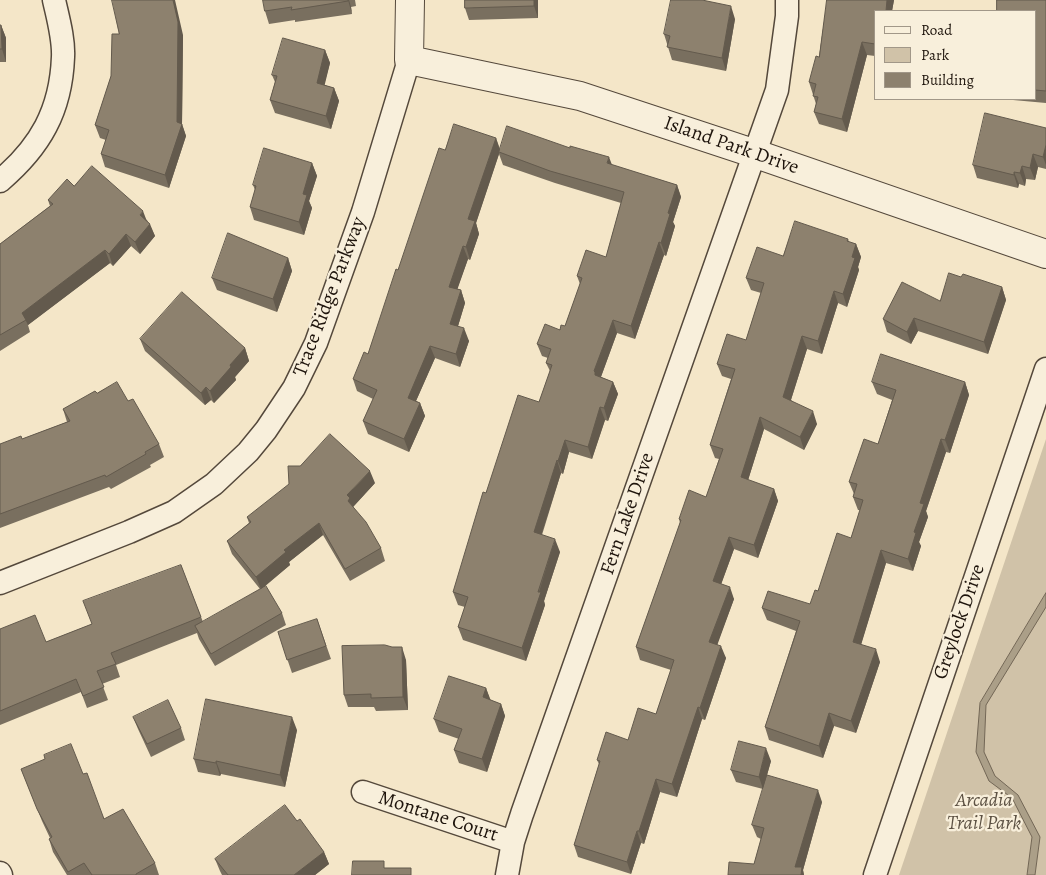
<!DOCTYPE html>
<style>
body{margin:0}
#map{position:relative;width:1046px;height:875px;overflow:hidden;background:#f4e6c8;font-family:Alegreya,serif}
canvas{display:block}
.legend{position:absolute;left:874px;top:10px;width:162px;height:90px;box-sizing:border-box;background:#f8efdb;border:1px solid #a19788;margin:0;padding:6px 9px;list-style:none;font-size:15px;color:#1e140c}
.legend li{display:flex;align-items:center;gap:10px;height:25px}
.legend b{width:25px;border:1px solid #a19788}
</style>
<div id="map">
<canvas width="1046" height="875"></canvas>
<ul class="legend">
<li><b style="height:6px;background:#f8efdb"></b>Road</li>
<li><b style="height:14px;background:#d0c2a8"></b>Park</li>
<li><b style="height:14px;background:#8d816e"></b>Building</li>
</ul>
</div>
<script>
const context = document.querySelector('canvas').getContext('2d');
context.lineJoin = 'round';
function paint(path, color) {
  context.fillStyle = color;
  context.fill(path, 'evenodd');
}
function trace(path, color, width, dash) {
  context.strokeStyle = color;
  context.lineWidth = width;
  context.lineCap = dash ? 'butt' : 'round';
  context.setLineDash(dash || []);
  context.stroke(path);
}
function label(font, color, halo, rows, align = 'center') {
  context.font = font + ' Alegreya,serif';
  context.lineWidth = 4.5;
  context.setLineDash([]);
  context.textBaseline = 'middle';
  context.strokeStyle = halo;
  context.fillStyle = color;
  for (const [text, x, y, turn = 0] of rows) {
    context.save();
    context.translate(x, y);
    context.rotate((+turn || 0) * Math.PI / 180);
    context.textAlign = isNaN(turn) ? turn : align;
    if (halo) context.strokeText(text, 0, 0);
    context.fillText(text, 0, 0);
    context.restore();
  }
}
const green = new Path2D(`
 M 1046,439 L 1046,875 L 899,875 Z`);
const water = new Path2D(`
 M 1046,593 L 1046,607 L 986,705 L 984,752 L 995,776 L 1018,795 L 1040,837 L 1035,875 L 1027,875 L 1032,837 L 1012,798 L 989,781 L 976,752 L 980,703 Z`);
const minor = new Path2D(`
 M 0,181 C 40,147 61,111 63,57 C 64,39 58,18 54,0
 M 0,583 L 129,532 L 174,512 L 214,484 L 248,452 L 266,430 L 294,388 L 316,343 L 363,212 L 409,60
 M 363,792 L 513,842
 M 0,873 L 1,875
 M 507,875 L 513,842 L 522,814 L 777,90 L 787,16 L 787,0
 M 875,875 L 1046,369`);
const tertiary = new Path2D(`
 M 410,0 L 409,60 L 580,96 L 756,154 L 1046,254`);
const wall = new Path2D(`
 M 263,0 L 355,0 L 356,6 L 351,7 L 352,14 L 295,22 L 295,20 L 269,24 L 265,11 Z
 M 538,0 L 538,18 L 469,20 L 465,8 Z
 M 827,0 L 894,0 L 892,11 L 875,11 L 875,56 L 867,55 L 847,132 L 819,124 L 814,112 L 816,104 L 809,82 L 819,57 Z
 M 1046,0 L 1046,103 L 1002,99 L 1035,99 L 1035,11 Z
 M 735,19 L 726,71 L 672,60 L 664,34 Z
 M 0,25 L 1,25 L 6,38 L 6,62 L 0,62 L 0,67 Z
 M 183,35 L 182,124 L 186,136 L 169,188 L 105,167 L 101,154 L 106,140 L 100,138 L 95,125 L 111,76 Z
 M 325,50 L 330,63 L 324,85 L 334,88 L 339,101 L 331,129 L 275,113 L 270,100 L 275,82 L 272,75 Z
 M 1046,128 L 1046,169 L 1038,167 L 1035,180 L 1026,179 L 1025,186 L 1019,184 L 1018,188 L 977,178 L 973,165 Z
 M 496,138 L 500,149 L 612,165 L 677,185 L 681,197 L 673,222 L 675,226 L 666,256 L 664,255 L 635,339 L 617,333 L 601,377 L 613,382 L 618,394 L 608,421 L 605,420 L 592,459 L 569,452 L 563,474 L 561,473 L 542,535 L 560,552 L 544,601 L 545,605 L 526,661 L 463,640 L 458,627 L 465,607 L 458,605 L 453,592 L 486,493 L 539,402 L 550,371 L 546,363 L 548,358 L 542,356 L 537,344 L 565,326 L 580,284 L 577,276 L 606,257 L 621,203 L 555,183 L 503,165 L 499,154 L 476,223 L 479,234 L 470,260 L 468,259 L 457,289 L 461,290 L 465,303 L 458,326 L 469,341 L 460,367 L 435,358 L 416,401 L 420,403 L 425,416 L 409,452 L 368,434 L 363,421 L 373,399 L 357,391 L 353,379 L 368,354 L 398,270 L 445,150 Z
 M 312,163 L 317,176 L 309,201 L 312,208 L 304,235 L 254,220 L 250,207 L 255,190 L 253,185 Z
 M 74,186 L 147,220 L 155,236 L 140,254 L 131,246 L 113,266 L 110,263 L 28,325 L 30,332 L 0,351 L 0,244 L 50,206 L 48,200 Z
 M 848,239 L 849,242 L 856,244 L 861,257 L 858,267 L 859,270 L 847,307 L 838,303 L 822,354 L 807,349 L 791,400 L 817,424 L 804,450 L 764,429 L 748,480 L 774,489 L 778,501 L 758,558 L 734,549 L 721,584 L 734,599 L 717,644 L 726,658 L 705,720 L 702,719 L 677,797 L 660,792 L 644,844 L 641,843 L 631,874 L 578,857 L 574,845 L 599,764 L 597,760 L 628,740 L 656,714 L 671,670 L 640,660 L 636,647 L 680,523 L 679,519 L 706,497 L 719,459 L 715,458 L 710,445 L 731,379 L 722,376 L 717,364 L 746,340 L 761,293 L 751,290 L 746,278 L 783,256 Z
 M 288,258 L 292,271 L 277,312 L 217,290 L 212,278 Z
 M 961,277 L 1002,287 L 1006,300 L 988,354 L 918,331 L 911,344 L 887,332 L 883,319 L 940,301 Z
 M 140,339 L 245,348 L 249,361 L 235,377 L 236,380 L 214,403 L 211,400 L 205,405 L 145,351 Z
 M 872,382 L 965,382 L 969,395 L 950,453 L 946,452 L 926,511 L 928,517 L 919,542 L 921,546 L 913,571 L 886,563 L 861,644 L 880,662 L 856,733 L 834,726 L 823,758 L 769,740 L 765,727 L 796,631 L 767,620 L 762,608 L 810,604 L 851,538 L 860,510 L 858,510 L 853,497 L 854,494 L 849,482 L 878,444 L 892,400 L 877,394 Z
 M 97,393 L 128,401 L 159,444 L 164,457 L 150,465 L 151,467 L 111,489 L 109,487 L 0,528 L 0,444 L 22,439 L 67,422 L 63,409 Z
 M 375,483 L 353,507 L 381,548 L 385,561 L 350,581 L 323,535 L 289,562 L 290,565 L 263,588 L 282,613 L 286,625 L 215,666 L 199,639 L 197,633 L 116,665 L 120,677 L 102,684 L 108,700 L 87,708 L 81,692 L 0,725 L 0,629 L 46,642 L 92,624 L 181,565 L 203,622 L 260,589 L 232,554 L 227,541 L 249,523 L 247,517 Z
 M 317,619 L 331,659 L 292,673 L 278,632 Z
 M 392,647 L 406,660 L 408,710 L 376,711 L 374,707 L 348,707 L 344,695 Z
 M 486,688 L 490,700 L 501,704 L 505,716 L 487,772 L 459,763 L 454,750 L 459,739 L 439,732 L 434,719 Z
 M 133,717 L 181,728 L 185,740 L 151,757 L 138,729 Z
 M 297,730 L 285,787 L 221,774 L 220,776 L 198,772 L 194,759 Z
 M 771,761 L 767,775 L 822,802 L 803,870 L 804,875 L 728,875 L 754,864 L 761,839 L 757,837 L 752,825 L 763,789 L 736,782 L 731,770 Z
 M 21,769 L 83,774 L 104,819 L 155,863 L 159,875 L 67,875 L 53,852 L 49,839 L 50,838 L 42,821 Z
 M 297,821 L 324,852 L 329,864 L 315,875 L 222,875 L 220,871 L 215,859 Z`);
const shadedWall = new Path2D(`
 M 173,0 L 175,0 L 183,35 L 182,124 L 186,136 L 169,188 L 165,175 L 177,122 Z
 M 348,0 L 349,0 L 351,7 L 352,14 Z
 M 534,0 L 538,0 L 538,18 L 534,6 Z
 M 887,0 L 894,0 L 892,11 L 886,11 Z
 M 731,6 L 735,19 L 726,71 L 722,58 Z
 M 1,25 L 6,38 L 6,62 L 2,49 Z
 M 862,42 L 867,55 L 847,132 L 842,119 Z
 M 325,50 L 330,63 L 322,96 L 317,83 Z
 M 334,88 L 339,101 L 331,129 L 326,116 Z
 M 496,138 L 500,151 L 499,152 L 499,154 L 476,223 L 479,234 L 470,260 L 466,247 L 468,219 Z
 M 1046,145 L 1046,165 L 1043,157 Z
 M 1033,154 L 1038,167 L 1035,180 L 1030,168 Z
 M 609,157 L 614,170 L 607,163 Z
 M 312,163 L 317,176 L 309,201 L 312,208 L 304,235 L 299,222 L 303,194 Z
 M 1022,166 L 1026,179 L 1025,186 L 1020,173 Z
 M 1014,172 L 1019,184 L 1018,188 L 1014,175 Z
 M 677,185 L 681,197 L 673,222 L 675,226 L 666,256 L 661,243 L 668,213 Z
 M 143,211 L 148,224 L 140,215 Z
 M 150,224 L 155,236 L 140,254 L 135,242 Z
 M 126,234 L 131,246 L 113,266 L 109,254 Z
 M 659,242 L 664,255 L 635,339 L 631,326 Z
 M 856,244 L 861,257 L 858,267 L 859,270 L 847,307 L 843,294 L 852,257 Z
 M 463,246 L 468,259 L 454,299 L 449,287 Z
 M 105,250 L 110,263 L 28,325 L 22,313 Z
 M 288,258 L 292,271 L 277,312 L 273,299 Z
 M 1002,287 L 1006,300 L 988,354 L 984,342 Z
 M 461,290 L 465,303 L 455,336 L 450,324 Z
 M 834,291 L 838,303 L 822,354 L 818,341 Z
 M 914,318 L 918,331 L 911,344 L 907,332 Z
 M 613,320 L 617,333 L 599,382 L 599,387 L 594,371 Z
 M 464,328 L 469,341 L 460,367 L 456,354 Z
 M 802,336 L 807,349 L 788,409 L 783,397 Z
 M 430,346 L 435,358 L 412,410 L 408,398 Z
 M 245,348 L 249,361 L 235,377 L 236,380 L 214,403 L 210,391 L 230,365 Z
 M 613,382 L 618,394 L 608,421 L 604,408 Z
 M 965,382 L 969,395 L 950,453 L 945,440 Z
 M 206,387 L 211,400 L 205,405 L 201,393 Z
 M 420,403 L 425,416 L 409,452 L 404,439 Z
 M 600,407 L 605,420 L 592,459 L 588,447 Z
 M 813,411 L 817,424 L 804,450 L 800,437 Z
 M 760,417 L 764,429 L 745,490 L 741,477 Z
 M 941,439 L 946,452 L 926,511 L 928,517 L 919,542 L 921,546 L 913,571 L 908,559 L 920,503 Z
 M 565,440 L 569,452 L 563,474 L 558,461 Z
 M 557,460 L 561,473 L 538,545 L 534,532 Z
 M 370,471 L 375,483 L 353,507 L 348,501 L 347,495 Z
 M 774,489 L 778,501 L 758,558 L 754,545 Z
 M 319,523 L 323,535 L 289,562 L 290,565 L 261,589 L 256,577 L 284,550 Z
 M 729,537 L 734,549 L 718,593 L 713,581 Z
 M 555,539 L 560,552 L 544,601 L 545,605 L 526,661 L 522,648 Z
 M 881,550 L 886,563 L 858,655 L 853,642 Z
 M 730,587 L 734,599 L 714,654 L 709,642 Z
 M 721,646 L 726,658 L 705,720 L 700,708 Z
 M 402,647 L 406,660 L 408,710 L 403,697 Z
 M 876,649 L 880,662 L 856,733 L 851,721 Z
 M 486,688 L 491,701 L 483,697 Z
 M 501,704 L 505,716 L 487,772 L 482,759 Z
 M 698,707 L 702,719 L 677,797 L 672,784 Z
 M 829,713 L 834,726 L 823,758 L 819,746 Z
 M 292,717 L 297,730 L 285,787 L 280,775 Z
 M 766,748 L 771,761 L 763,789 L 759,777 Z
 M 216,761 L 221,774 L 220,776 L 216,763 Z
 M 656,779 L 660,792 L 644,844 L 639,831 Z
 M 818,790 L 822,802 L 803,870 L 804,875 L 798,875 L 795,867 Z
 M 637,831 L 641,843 L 631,874 L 627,862 Z
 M 324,852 L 329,864 L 315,875 L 294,875 Z`);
const building = new Path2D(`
 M 112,0 L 173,0 L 178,22 L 177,122 L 182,124 L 165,175 L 101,154 L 109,130 L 95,125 L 111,76 L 112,34 L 119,34 Z
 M 263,0 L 348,0 L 348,1 L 291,10 L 292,7 L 265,11 Z
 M 465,0 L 534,0 L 534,6 L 465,8 Z
 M 671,0 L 702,0 L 731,6 L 722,58 L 667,47 L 670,36 L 664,34 Z
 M 827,0 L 887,0 L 886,11 L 875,11 L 875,44 L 862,42 L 842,119 L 814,112 L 818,97 L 813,96 L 816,84 L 809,82 L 816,56 L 819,57 Z
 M 997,0 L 1046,0 L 1046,91 L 1035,90 L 1035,11 L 997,11 Z
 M 0,25 L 1,25 L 2,49 L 0,49 Z
 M 283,38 L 325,50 L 317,83 L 334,88 L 326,116 L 270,100 L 277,76 L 272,75 Z
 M 985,113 L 1046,128 L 1046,145 L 1043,157 L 1033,154 L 1030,168 L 1022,166 L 1020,173 L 1014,172 L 1014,175 L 973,165 Z
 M 454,124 L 496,138 L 468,219 L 475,221 L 466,247 L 463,246 L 449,287 L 461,290 L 450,324 L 464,328 L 456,354 L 430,346 L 408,398 L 420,403 L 404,439 L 363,421 L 377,390 L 353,379 L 364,352 L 368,354 L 396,269 L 398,270 L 439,148 L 445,150 Z
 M 507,126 L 570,148 L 570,146 L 609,157 L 607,163 L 677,185 L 668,213 L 670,214 L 661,243 L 659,242 L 631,326 L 613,320 L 594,371 L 595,372 L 595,375 L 613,382 L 604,408 L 600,407 L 588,447 L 565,440 L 558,461 L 557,460 L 534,532 L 555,539 L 538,592 L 541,592 L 522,648 L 458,627 L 468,597 L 453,592 L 483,492 L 486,493 L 518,395 L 539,402 L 552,365 L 546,363 L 551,349 L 537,344 L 545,324 L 560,330 L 561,325 L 565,326 L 582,278 L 577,276 L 586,250 L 606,257 L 624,192 L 550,171 L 499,152 Z
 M 264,148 L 312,163 L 303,194 L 307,195 L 299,222 L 250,207 L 256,186 L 253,185 Z
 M 92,166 L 143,211 L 140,215 L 150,224 L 135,242 L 126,234 L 109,254 L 105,250 L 22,313 L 26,320 L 0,335 L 0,244 L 53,204 L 48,200 L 67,179 L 74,186 Z
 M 795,221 L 848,239 L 847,241 L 856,244 L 852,257 L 855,258 L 843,294 L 834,291 L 818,341 L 802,336 L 783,397 L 813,411 L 800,437 L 760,417 L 741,477 L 774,489 L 754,545 L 729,537 L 713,581 L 730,587 L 709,642 L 721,646 L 700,708 L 698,707 L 672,784 L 656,779 L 639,831 L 637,831 L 627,862 L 574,845 L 600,761 L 597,760 L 606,732 L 628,740 L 638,708 L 656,714 L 674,660 L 636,647 L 681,520 L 679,519 L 689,490 L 706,497 L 723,449 L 710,445 L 735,369 L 717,364 L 727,334 L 746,340 L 764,283 L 746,278 L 757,247 L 783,256 Z
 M 228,233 L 288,258 L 273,299 L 212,278 Z
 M 949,273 L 961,277 L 963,274 L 1002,287 L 984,342 L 914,318 L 907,332 L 883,319 L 902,282 L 940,301 Z
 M 182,292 L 245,348 L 230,365 L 231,367 L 210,391 L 206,387 L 201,393 L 140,339 Z
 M 881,354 L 965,382 L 945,440 L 941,439 L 920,503 L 924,504 L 914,532 L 916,533 L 908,559 L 881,550 L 853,642 L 876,649 L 851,721 L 829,713 L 819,746 L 765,727 L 800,621 L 762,608 L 768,591 L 810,604 L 815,590 L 818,591 L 837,533 L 851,538 L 863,500 L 853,497 L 857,484 L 849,482 L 864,439 L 878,444 L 896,390 L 872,382 Z
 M 117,382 L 128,401 L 133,399 L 159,444 L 145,452 L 146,454 L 106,477 L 105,475 L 0,514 L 0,444 L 21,436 L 22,439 L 70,421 L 63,409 L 95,391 L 97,393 Z
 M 330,434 L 370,471 L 347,495 L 350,498 L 348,501 L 366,522 L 381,548 L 345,569 L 319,523 L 284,550 L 286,552 L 256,577 L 227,541 L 251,522 L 247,517 L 289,484 L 288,466 L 300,466 Z
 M 181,565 L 201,617 L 111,653 L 116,664 L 97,671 L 104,687 L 83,696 L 76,679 L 0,711 L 0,629 L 35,615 L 46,642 L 92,624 L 83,601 Z
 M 266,586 L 282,613 L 211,654 L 195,626 Z
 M 317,619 L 326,646 L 287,660 L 278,632 Z
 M 385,645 L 392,647 L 402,647 L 403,697 L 371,698 L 371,694 L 344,695 L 342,646 Z
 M 449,676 L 486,688 L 483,697 L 501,704 L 482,759 L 454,750 L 462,729 L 434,719 Z
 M 206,699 L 292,717 L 280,775 L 216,761 L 216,763 L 194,759 Z
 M 168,700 L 181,728 L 147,744 L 133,717 Z
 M 739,741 L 766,748 L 759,777 L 731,770 Z
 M 71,744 L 83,774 L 87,773 L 104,819 L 123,809 L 155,863 L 136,874 L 136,875 L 92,875 L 84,863 L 68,872 L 49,839 L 52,837 L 37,809 L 21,769 L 45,759 L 44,755 Z
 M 767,775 L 818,790 L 795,867 L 802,867 L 801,875 L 728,875 L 729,862 L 754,864 L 764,828 L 752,825 Z
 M 285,805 L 297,821 L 300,819 L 324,852 L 294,875 L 228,875 L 215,859 Z
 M 353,861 L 384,861 L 384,868 L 411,868 L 411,875 L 352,875 Z`);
const streetNames = [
 ["Island Park Drive",731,146,19],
 ["Trace Ridge Parkway",330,297,-69],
 ["Fern Lake Drive",628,514,-71],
 ["Greylock Drive",960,622,-71],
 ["Montane Court",438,817,18]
];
const parkNames = [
 ["Arcadia",984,801],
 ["Trail Park",984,824]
];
paint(green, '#d0c2a8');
paint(water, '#ab9f88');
trace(water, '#736756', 1);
trace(minor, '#54483b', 25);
trace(tertiary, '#54483b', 30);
trace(minor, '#f8efdb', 22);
trace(tertiary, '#f8efdb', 28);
paint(wall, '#796f5f');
paint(shadedWall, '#635a4d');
paint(building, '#8d816e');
trace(building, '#635a4d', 1);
label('20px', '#1e140c', '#f8efdb', streetNames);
label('italic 20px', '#5c5143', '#f8efdb', parkNames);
</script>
